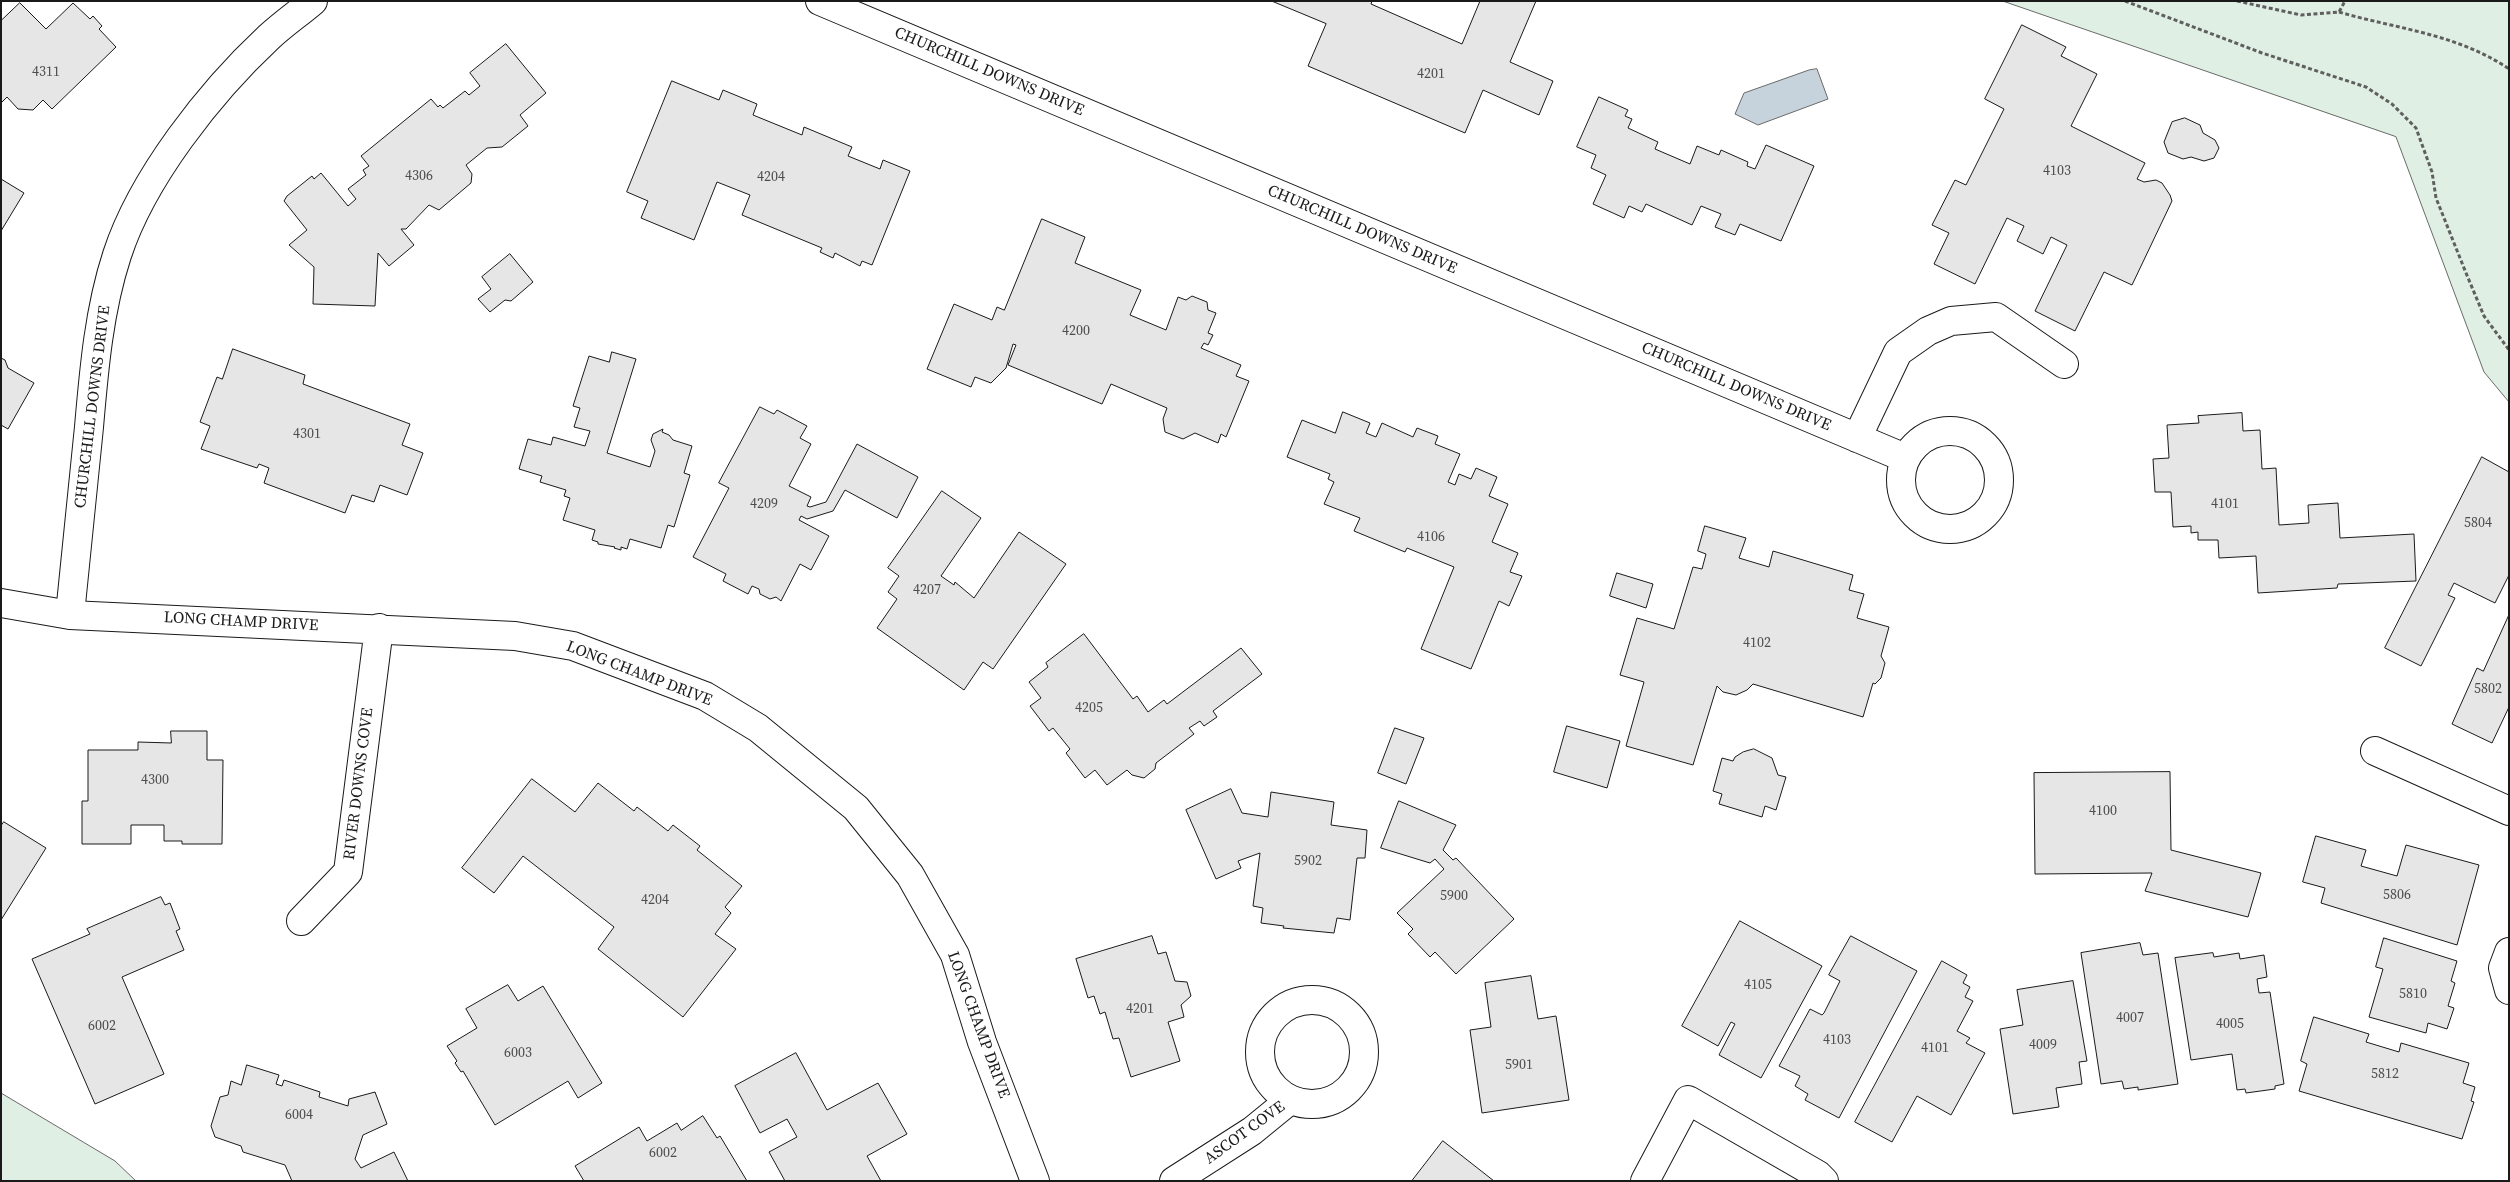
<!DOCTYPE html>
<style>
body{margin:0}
#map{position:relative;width:2510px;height:1182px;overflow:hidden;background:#fff;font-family:"Source Serif 4",serif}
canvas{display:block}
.frame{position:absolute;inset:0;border:2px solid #1a1a1a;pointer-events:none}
</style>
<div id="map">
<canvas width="2510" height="1182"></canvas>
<div class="frame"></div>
</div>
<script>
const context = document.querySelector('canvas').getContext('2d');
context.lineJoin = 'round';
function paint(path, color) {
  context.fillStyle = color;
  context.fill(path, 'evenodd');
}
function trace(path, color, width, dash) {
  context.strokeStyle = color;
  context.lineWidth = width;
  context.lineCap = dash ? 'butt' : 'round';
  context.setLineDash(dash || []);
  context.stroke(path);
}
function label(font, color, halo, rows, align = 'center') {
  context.font = font + ' "Source Serif 4",serif';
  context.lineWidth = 4;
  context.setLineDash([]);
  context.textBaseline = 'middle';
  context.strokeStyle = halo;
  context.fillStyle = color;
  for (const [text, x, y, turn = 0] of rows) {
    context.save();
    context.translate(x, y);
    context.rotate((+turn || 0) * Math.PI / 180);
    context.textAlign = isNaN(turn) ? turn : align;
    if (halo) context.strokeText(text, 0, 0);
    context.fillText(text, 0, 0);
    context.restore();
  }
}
const green = new Path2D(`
 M 2003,1 L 2509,1 L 2509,402 L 2484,372 L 2396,137 Z
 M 1,1093 L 115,1161 L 136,1181 L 1,1181 Z`);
const water = new Path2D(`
 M 1817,69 L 1828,99 L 1758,125 L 1735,114 L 1744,93 L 1809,70 Z`);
const building = new Path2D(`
 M 1272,1 L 1372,1 L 1371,4 L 1462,44 L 1480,1 L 1536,1 L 1510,62 L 1553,81 L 1539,115 L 1483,90 L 1465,133 L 1308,66 L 1326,24 Z
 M 20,3 L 46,29 L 73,3 L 90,19 L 93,16 L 102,26 L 99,29 L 116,47 L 52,109 L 43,100 L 33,110 L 18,109 L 7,97 L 1,103 L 1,21 Z
 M 2022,25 L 2066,47 L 2061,56 L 2097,74 L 2071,126 L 2145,163 L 2137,179 L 2144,182 L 2156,180 L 2162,183 L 2170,195 L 2172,201 L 2132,285 L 2104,272 L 2075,331 L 2035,311 L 2067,245 L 2051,237 L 2043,254 L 2017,241 L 2024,226 L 2007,218 L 1975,284 L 1934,264 L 1949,233 L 1932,225 L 1955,180 L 1966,185 L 2004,109 L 1985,99 Z
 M 506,44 L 546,93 L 520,115 L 528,126 L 502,147 L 487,148 L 466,165 L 472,174 L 471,183 L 439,210 L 429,205 L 406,229 L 401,229 L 414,245 L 389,266 L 378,253 L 375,306 L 313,304 L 314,267 L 289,245 L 307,230 L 284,201 L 287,196 L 312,176 L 314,179 L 321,173 L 348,206 L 356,199 L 348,189 L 366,175 L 363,170 L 369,166 L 361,156 L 431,99 L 438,107 L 440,105 L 443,108 L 465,91 L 469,95 L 480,86 L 470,73 Z
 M 672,81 L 719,100 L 723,90 L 757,104 L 753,115 L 802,135 L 804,127 L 852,147 L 848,156 L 880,169 L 883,160 L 910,171 L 872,265 L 862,261 L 860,266 L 835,253 L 833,258 L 820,252 L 822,248 L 742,215 L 750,195 L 717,182 L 694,240 L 641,218 L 648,201 L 627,192 Z
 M 1599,97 L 1628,110 L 1625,116 L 1632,119 L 1628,128 L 1658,142 L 1655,149 L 1690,164 L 1697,146 L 1719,155 L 1721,150 L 1748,162 L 1747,166 L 1755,169 L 1766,145 L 1814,166 L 1781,241 L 1740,224 L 1735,235 L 1715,227 L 1721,214 L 1701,206 L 1692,225 L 1646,204 L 1642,212 L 1629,206 L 1624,218 L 1593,204 L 1606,175 L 1591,168 L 1596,155 L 1577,147 Z
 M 2185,118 L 2200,125 L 2203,133 L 2215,140 L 2219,148 L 2214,158 L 2204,161 L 2191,157 L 2183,159 L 2168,153 L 2164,142 L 2172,122 Z
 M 1,179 L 24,193 L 1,231 Z
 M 1042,219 L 1085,237 L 1075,263 L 1141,290 L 1130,315 L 1166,330 L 1178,297 L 1186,300 L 1192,296 L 1207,302 L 1208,310 L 1216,313 L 1208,333 L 1213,335 L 1208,345 L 1204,343 L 1201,348 L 1241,365 L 1236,376 L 1249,381 L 1226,437 L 1221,434 L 1218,443 L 1195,433 L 1183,439 L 1165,432 L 1163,419 L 1167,408 L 1111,384 L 1102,404 L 1008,365 L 1016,345 L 1013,344 L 1006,368 L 991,383 L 975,377 L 971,387 L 927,369 L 954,304 L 992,320 L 997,307 L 1004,310 Z
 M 510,254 L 533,282 L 511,301 L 505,300 L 490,312 L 478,299 L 491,289 L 482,277 Z
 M 233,349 L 305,375 L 303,384 L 410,424 L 402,445 L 423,453 L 407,495 L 380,485 L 374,502 L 352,495 L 345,513 L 264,483 L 269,468 L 259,464 L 257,468 L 201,449 L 210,426 L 200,422 L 217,377 L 222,379 Z
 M 612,352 L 636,359 L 607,453 L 650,467 L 655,451 L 651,440 L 653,434 L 663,429 L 662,432 L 669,435 L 673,440 L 692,446 L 684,473 L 690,475 L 674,527 L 668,525 L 661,548 L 630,539 L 627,549 L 621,547 L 621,550 L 614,548 L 615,547 L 598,544 L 598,542 L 592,540 L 595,530 L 563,520 L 570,498 L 564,496 L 566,490 L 540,482 L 542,476 L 519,469 L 528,439 L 551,445 L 553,437 L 585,446 L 590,431 L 574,427 L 580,408 L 573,406 L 589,356 L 609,362 Z
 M 1,358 L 5,360 L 8,368 L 34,383 L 8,429 L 1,425 Z
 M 760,407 L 774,414 L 777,410 L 807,426 L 800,438 L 811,444 L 789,486 L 811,497 L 807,506 L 810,507 L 826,502 L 857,444 L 918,477 L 897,518 L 845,490 L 833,511 L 807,519 L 801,516 L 799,520 L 829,536 L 811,570 L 800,564 L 781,601 L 776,597 L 770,599 L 760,594 L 759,589 L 752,586 L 748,594 L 723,581 L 726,574 L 693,557 L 729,488 L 719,483 Z
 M 1343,412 L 1370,423 L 1366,433 L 1376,437 L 1382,423 L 1413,437 L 1417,428 L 1438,436 L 1435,444 L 1460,454 L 1448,482 L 1455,485 L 1459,474 L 1471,479 L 1476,468 L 1497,477 L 1489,496 L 1508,504 L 1492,542 L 1518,553 L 1510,572 L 1522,576 L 1509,606 L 1499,601 L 1471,669 L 1421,649 L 1454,567 L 1407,548 L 1405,552 L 1354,531 L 1360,518 L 1324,504 L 1334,482 L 1328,479 L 1330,474 L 1287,457 L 1302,420 L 1335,433 Z
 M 2242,413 L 2243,431 L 2260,430 L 2262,469 L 2276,468 L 2279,525 L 2309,523 L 2308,505 L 2338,503 L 2340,538 L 2414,534 L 2416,581 L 2338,584 L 2337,588 L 2258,593 L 2256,556 L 2219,558 L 2218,540 L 2198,540 L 2198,532 L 2191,533 L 2191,526 L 2173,527 L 2171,492 L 2155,492 L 2153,459 L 2169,458 L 2167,425 L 2199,423 L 2198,416 Z
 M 2482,457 L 2509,472 L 2509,575 L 2495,603 L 2454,583 L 2448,595 L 2455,598 L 2421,666 L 2385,648 Z
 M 942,491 L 981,518 L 941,576 L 954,585 L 955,582 L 974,598 L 1019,532 L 1066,564 L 993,669 L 983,662 L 964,690 L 877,628 L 897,599 L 888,592 L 899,576 L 888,568 Z
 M 1705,526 L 1746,538 L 1739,558 L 1769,567 L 1773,551 L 1853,575 L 1849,590 L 1864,594 L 1857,618 L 1889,627 L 1881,656 L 1885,663 L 1881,678 L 1875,684 L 1873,683 L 1863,717 L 1753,684 L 1747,690 L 1736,695 L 1723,692 L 1717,686 L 1693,765 L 1626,746 L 1644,682 L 1620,675 L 1637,618 L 1674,629 L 1693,567 L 1702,569 L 1706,554 L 1698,551 Z
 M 1617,573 L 1653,584 L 1646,608 L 1610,596 Z
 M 2509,615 L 2509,707 L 2492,743 L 2452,724 L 2477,668 L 2483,671 Z
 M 1084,634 L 1133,699 L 1137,696 L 1148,712 L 1164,700 L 1167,704 L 1241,648 L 1262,674 L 1213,711 L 1217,717 L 1204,726 L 1200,721 L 1189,728 L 1194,734 L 1156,763 L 1155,769 L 1144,778 L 1132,775 L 1127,770 L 1107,785 L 1095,770 L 1085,778 L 1066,753 L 1070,749 L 1053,728 L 1049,731 L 1030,706 L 1041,698 L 1029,682 L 1048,667 L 1046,663 Z
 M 1567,726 L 1620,741 L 1607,788 L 1554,772 Z
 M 1395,728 L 1424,738 L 1406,784 L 1378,773 Z
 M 171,731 L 207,731 L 207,760 L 223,760 L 222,844 L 182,844 L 182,841 L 164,841 L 164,825 L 131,825 L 131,844 L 82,844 L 82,801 L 88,801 L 88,750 L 138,750 L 138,742 L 171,743 Z
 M 1754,749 L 1772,758 L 1778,775 L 1786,777 L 1776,810 L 1765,806 L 1762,817 L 1719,804 L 1722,794 L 1713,791 L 1722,758 L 1733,761 L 1735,757 L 1743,752 Z
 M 2170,772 L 2171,850 L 2261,873 L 2248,917 L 2145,891 L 2152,873 L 2035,874 L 2034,773 Z
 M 532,779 L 575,812 L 598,783 L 634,811 L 637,807 L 668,831 L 673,825 L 700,846 L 697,850 L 742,886 L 725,907 L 731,913 L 715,934 L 736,949 L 683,1017 L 598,949 L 614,927 L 523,856 L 494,893 L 462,868 Z
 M 1231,789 L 1242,813 L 1268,817 L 1271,792 L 1334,802 L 1331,825 L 1367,830 L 1365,858 L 1357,858 L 1350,920 L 1337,918 L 1334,933 L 1283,928 L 1284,926 L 1261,923 L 1263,908 L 1253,906 L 1260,853 L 1238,861 L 1241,868 L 1216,879 L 1186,810 Z
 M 1399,801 L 1456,825 L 1443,850 L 1453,860 L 1456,858 L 1514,919 L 1456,974 L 1435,952 L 1430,957 L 1408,934 L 1413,929 L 1397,913 L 1444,869 L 1435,859 L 1430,863 L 1381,848 Z
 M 4,822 L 46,848 L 1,920 L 1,826 Z
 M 2316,836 L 2366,850 L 2361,866 L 2397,876 L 2406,845 L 2479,865 L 2457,945 L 2321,903 L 2325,888 L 2303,882 Z
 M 161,897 L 165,905 L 170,903 L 180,929 L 176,931 L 184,950 L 122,977 L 164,1074 L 95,1104 L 32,959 L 90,934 L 87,929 Z
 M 1740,921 L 1822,966 L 1761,1078 L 1719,1055 L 1735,1024 L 1731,1022 L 1718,1046 L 1682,1026 Z
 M 1152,936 L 1158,954 L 1166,952 L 1175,981 L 1187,982 L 1191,996 L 1181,1005 L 1184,1017 L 1168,1022 L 1180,1061 L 1131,1077 L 1119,1038 L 1113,1039 L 1105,1012 L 1100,1014 L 1094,996 L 1088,998 L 1076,959 Z
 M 1851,936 L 1917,971 L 1839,1118 L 1805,1100 L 1808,1094 L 1795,1086 L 1800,1076 L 1779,1066 L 1810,1009 L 1822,1015 L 1824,1013 L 1840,981 L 1829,975 Z
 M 2384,938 L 2457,961 L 2451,981 L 2455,983 L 2448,1006 L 2454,1008 L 2447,1029 L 2428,1023 L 2426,1033 L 2369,1017 L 2383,969 L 2376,967 Z
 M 2140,943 L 2143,955 L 2158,953 L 2178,1084 L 2138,1090 L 2138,1087 L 2124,1089 L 2122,1081 L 2101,1084 L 2081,953 Z
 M 2213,953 L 2214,957 L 2239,953 L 2240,959 L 2264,955 L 2267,977 L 2257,979 L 2259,993 L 2270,992 L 2284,1084 L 2275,1086 L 2275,1089 L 2246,1093 L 2245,1089 L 2237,1090 L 2232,1054 L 2191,1060 L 2175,958 Z
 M 1942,961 L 1967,975 L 1963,983 L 1970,987 L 1965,997 L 1973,1001 L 1957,1031 L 1970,1038 L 1966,1043 L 1985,1053 L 1951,1115 L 1917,1096 L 1892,1142 L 1855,1122 Z
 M 1531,976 L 1538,1019 L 1556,1016 L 1569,1100 L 1482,1113 L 1470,1030 L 1491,1027 L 1485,983 Z
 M 2073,981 L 2087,1061 L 2079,1062 L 2082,1084 L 2056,1088 L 2059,1107 L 2013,1114 L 2000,1029 L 2023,1025 L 2017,990 Z
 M 508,985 L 518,1001 L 543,986 L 602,1083 L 578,1098 L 568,1081 L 495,1125 L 463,1071 L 461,1072 L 455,1063 L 457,1061 L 447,1046 L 477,1028 L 466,1009 Z
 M 2314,1017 L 2369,1034 L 2366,1042 L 2399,1052 L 2401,1043 L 2469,1063 L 2463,1083 L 2475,1087 L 2471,1101 L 2474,1102 L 2462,1139 L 2299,1091 L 2307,1064 L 2301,1061 Z
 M 796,1053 L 827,1110 L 878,1083 L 907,1134 L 867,1156 L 881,1181 L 785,1181 L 769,1152 L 797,1137 L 787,1119 L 760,1133 L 735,1086 Z
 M 247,1065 L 279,1075 L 276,1084 L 282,1086 L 284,1080 L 320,1092 L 319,1097 L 348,1106 L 349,1099 L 375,1092 L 387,1124 L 363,1135 L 355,1159 L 361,1168 L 394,1152 L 408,1181 L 292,1181 L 285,1165 L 243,1152 L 241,1146 L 215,1137 L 211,1126 L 220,1097 L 228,1095 L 231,1081 L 241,1085 Z
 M 703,1116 L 717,1138 L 720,1136 L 747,1181 L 584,1181 L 575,1166 L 639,1127 L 647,1141 L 677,1123 L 681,1130 Z
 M 1443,1141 L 1494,1181 L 1412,1181 Z`);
const path = new Path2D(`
 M 2125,1 L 2262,53 L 2366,87 L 2392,104 L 2416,128 L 2432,172 L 2436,198 L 2466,273 L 2484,316 L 2509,350
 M 2237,1 L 2301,15 L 2339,12 L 2345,1
 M 2339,12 C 2397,29 2458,34 2509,69`);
const minor = new Path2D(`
 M 820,1 L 1905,458
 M1901 480a49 49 0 1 1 98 0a49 49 0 1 1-98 0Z
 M 1857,438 L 1898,352 L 1928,331 L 1951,321 L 1996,317 L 2064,364
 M 1,603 L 70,615 L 515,636 L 573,646 L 705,696 L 758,728 L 856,808 L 910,875 L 955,955 L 982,1042 L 1035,1181
 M 70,615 C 76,552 83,489 89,427 C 94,369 99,310 117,255 C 142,178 210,92 269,37 C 283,24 299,13 313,1
 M 2375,751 L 2509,811
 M 301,921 L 348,872 L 379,628
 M 2509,952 L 2503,968 L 2509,990
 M1260 1052a52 52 0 1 1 104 0a52 52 0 1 1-104 0Z
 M 1174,1181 L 1252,1131 L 1290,1100
 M 1645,1181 L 1688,1100 L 1818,1175 L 1824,1181`);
const numberNames = [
 ["4311",46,72],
 ["4201",1431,74],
 ["4103",2057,171],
 ["4306",419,176],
 ["4204",771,177],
 ["4200",1076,331],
 ["4301",307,434],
 ["4209",764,504],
 ["4101",2225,504],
 ["5804",2478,523],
 ["4106",1431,537],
 ["4207",927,590],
 ["4102",1757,643],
 ["5802",2488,689],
 ["4205",1089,708],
 ["4300",155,780],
 ["4100",2103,811],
 ["5902",1308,861],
 ["5806",2397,895],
 ["5900",1454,896],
 ["4204",655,900],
 ["4105",1758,985],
 ["5810",2413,994],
 ["4201",1140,1009],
 ["4007",2130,1018],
 ["4005",2230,1024],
 ["6002",102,1026],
 ["4103",1837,1040],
 ["4009",2043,1045],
 ["4101",1935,1048],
 ["6003",518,1053],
 ["5901",1519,1065],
 ["5812",2385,1074],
 ["6004",299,1115],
 ["6002",663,1153]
];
const streetNames = [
 ["CHURCHILL DOWNS DRIVE",989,72,23],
 ["CHURCHILL DOWNS DRIVE",1362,230,23],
 ["CHURCHILL DOWNS DRIVE",1736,387,23],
 ["CHURCHILL DOWNS DRIVE",93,407,-83],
 ["LONG CHAMP DRIVE",241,622,3],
 ["LONG CHAMP DRIVE",639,674,21],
 ["RIVER DOWNS COVE",359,784,-83],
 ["LONG CHAMP DRIVE",978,1025,70],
 ["ASCOT COVE",1245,1133,-36]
];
paint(green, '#e0efe3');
trace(green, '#6a6a6a', 1);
paint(water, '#c6d2dc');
trace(water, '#6a6a6a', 1);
paint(building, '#e6e6e6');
trace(building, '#1a1a1a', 1);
trace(minor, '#1a1a1a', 30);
trace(path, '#5f5f5f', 3, [4, 2.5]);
trace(minor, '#fff', 28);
label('14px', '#4d4d4d', null, numberNames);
label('16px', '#1a1a1a', '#fff', streetNames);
</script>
